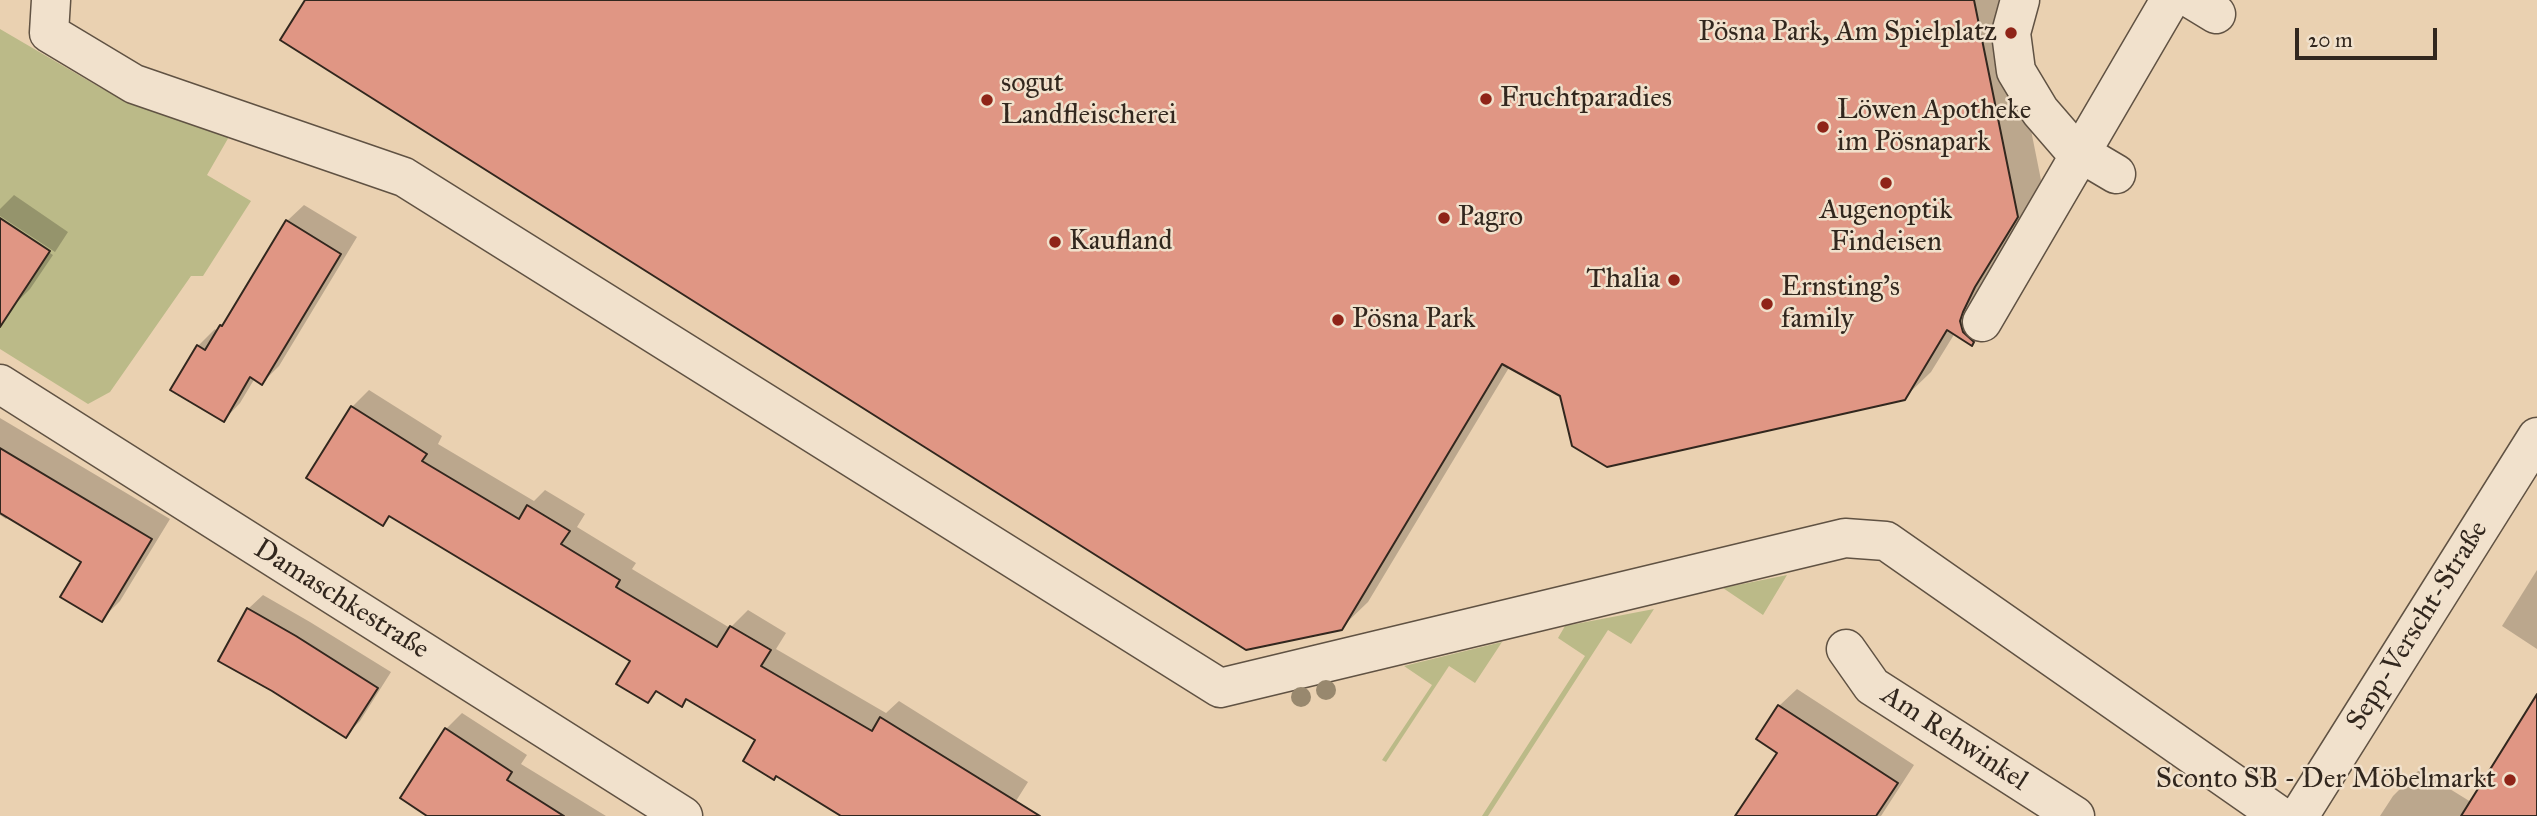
<!DOCTYPE html>
<meta charset="utf-8">
<style>
body{margin:0}
#map{position:relative;width:2537px;height:816px;overflow:hidden;background:#ead1b1;font-family:"IM FELL Great Primer",serif}
canvas{display:block}
.scale{position:absolute;left:2295px;top:28px;width:142px;height:32px;box-sizing:border-box;border:4px solid #32271e;border-top:0;padding-left:9px;font-size:21px;line-height:24px;white-space:nowrap;color:#32271e;-webkit-text-stroke:5px #f1e1cc;paint-order:stroke}
</style>
<div id="map">
<canvas width="2537" height="816"></canvas>
<div class="scale">20 m</div>
</div>
<script>
const context = document.querySelector('canvas').getContext('2d');
context.lineJoin = 'round';
function paint(path, color) {
  context.fillStyle = color;
  context.fill(path, 'evenodd');
}
function trace(path, color, width, dash) {
  context.strokeStyle = color;
  context.lineWidth = width;
  context.lineCap = dash ? 'butt' : 'round';
  context.setLineDash(dash || []);
  context.stroke(path);
}
function label(font, color, halo, rows, align = 'center') {
  context.font = font + ' "IM FELL Great Primer",serif';
  context.lineWidth = 5;
  context.setLineDash([]);
  context.textBaseline = 'middle';
  context.strokeStyle = halo;
  context.fillStyle = color;
  for (const [text, x, y, turn = 0] of rows) {
    context.save();
    context.translate(x, y);
    context.rotate((+turn || 0) * Math.PI / 180);
    context.textAlign = isNaN(turn) ? turn : align;
    if (halo) context.strokeText(text, 0, 0);
    context.fillText(text, 0, 0);
    context.restore();
  }
}
const green = new Path2D(`
 M 0,29 L 101,88 L 132,102 L 230,135 L 207,175 L 251,201 L 203,276 L 191,276 L 110,392 L 88,404 L 0,349 Z
 M 1787,575 L 1763,615 L 1723,588 Z
 M 1654,609 L 1631,644 L 1608,630 L 1488,816 L 1482,816 L 1585,656 L 1558,638 L 1565,626 Z
 M 1502,642 L 1475,683 L 1449,666 L 1386,762 L 1382,760 L 1432,685 L 1404,666 Z`);
const shadow = new Path2D(`
 M 307,0 L 2005,0 L 2043,190 L 1998,317 L 1972,343 L 1955,333 L 1931,372 L 1904,398 L 1561,395 L 1510,366 L 1368,602 L 1341,628 Z
 M 14,195 L 68,232 L 55,252 L 0,216 L 0,209 Z
 M 304,205 L 357,237 L 279,366 L 262,383 L 255,378 L 240,403 L 224,420 L 198,346 L 215,329 L 218,332 L 228,319 L 287,221 Z
 M 0,220 L 53,255 L 30,289 L 11,308 L 0,301 Z
 M 369,390 L 442,436 L 438,444 L 534,501 L 545,490 L 585,514 L 577,527 L 636,563 L 632,569 L 730,628 L 748,610 L 786,633 L 776,649 L 886,713 L 899,701 L 1028,782 L 1016,801 L 1040,816 L 844,816 L 758,739 L 688,698 L 682,704 L 658,690 L 648,700 L 633,660 L 391,515 L 383,524 L 352,407 Z
 M 0,418 L 170,519 L 120,601 L 101,620 L 83,561 L 9,516 L 6,519 L 0,515 Z
 M 2537,570 L 2537,649 L 2502,626 Z
 M 263,595 L 310,622 L 391,672 L 360,721 L 345,736 L 220,660 L 248,609 Z
 M 1797,689 L 1914,765 L 1881,816 L 1737,816 L 1779,752 L 1779,706 Z
 M 2537,710 L 2537,816 L 2380,816 L 2393,796 L 2419,770 L 2471,802 Z
 M 462,713 L 527,755 L 521,764 L 606,816 L 431,816 L 446,729 Z`);
const building = new Path2D(`
 M 305,0 L 1974,0 L 2018,217 L 1975,287 L 1963,312 L 1960,321 L 1963,332 L 1974,342 L 1972,346 L 1947,330 L 1905,400 L 1607,467 L 1572,446 L 1560,396 L 1502,364 L 1342,630 L 1246,650 L 280,40 Z
 M 0,218 L 50,251 L 0,327 Z
 M 286,220 L 341,254 L 262,385 L 250,377 L 224,422 L 170,390 L 197,345 L 205,350 L 220,325 L 222,326 Z
 M 351,406 L 427,454 L 422,461 L 519,519 L 527,505 L 570,531 L 561,544 L 620,580 L 616,587 L 717,647 L 730,626 L 771,650 L 761,666 L 872,731 L 880,717 L 1040,816 L 841,816 L 776,776 L 774,780 L 743,761 L 755,740 L 686,699 L 682,707 L 656,691 L 648,703 L 616,684 L 630,661 L 389,516 L 383,526 L 306,478 Z
 M 0,448 L 152,539 L 102,622 L 60,597 L 81,562 L 0,513 Z
 M 247,608 L 296,636 L 378,688 L 346,738 L 272,691 L 218,661 Z
 M 2537,694 L 2537,816 L 2461,816 Z
 M 1778,705 L 1898,783 L 1876,816 L 1735,816 L 1777,753 L 1756,739 Z
 M 445,728 L 512,772 L 507,780 L 564,816 L 427,816 L 400,798 Z`);
const minor = new Path2D(`
 M 51,0 L 49,33 L 134,84 L 404,177 L 1220,688 L 1845,538 L 1886,541 L 2280,816
 M 2020,0 L 2011,33 L 2016,71 L 2040,111 L 2072,148 L 2116,174
 M 2193,0 L 2216,14
 M 1982,322 L 2170,0
 M 0,384 L 683,816
 M 1846,649 L 1872,686 L 2075,816
 M 2299,816 L 2537,437`);
const trees = [
 [1326,690],
 [1301,697]
];
const markers = [
 [2011,33,7,"#8f2418"],
 [1486,99,7,"#8f2418"],
 [987,100,7,"#8f2418"],
 [1823,127,7,"#8f2418"],
 [1886,183,7,"#8f2418"],
 [1444,218,7,"#8f2418"],
 [1055,242,7,"#8f2418"],
 [1674,280,7,"#8f2418"],
 [1767,304,7,"#8f2418"],
 [1338,320,7,"#8f2418"],
 [2510,780,7,"#8f2418"]
];
const poiNames = [
 ["Pösna Park, Am Spielplatz",1997,33,"right"],
 ["sogut",1001,84],
 ["Landfleischerei",1001,116],
 ["Fruchtparadies",1500,99],
 ["Löwen Apotheke",1837,111],
 ["im Pösnapark",1837,143],
 ["Augenoptik",1886,211,"center"],
 ["Findeisen",1886,243,"center"],
 ["Pagro",1458,218],
 ["Kaufland",1069,242],
 ["Thalia",1660,280,"right"],
 ["Ernsting's",1781,288],
 ["family",1781,320],
 ["Pösna Park",1352,320],
 ["Sconto SB - Der Möbelmarkt",2496,780,"right"]
];
const streetNames = [
 ["Damaschkestraße",341,600,32],
 ["Sepp-Verscht-Straße",2418,626,-58],
 ["Am Rehwinkel",1954,739,33]
];
paint(green, '#bbba88');
paint(shadow, '#0003');
paint(building, '#e09684');
trace(building, '#32271e', 2);
trace(minor, '#605243', 41);
trace(minor, '#f1e1cc', 38);
context.fillStyle = '#98886e';
for (const [x, y] of trees) {
  context.beginPath();
  context.arc(x, y, 10, 0, 2 * Math.PI);
  context.fill();
}
for (const [x, y, r, color] of markers) {
  const dot = new Path2D();
  dot.arc(x, y, r, 0, 2 * Math.PI);
  context.fillStyle = color;
  context.fill(dot);
  trace(dot, '#f1e1cc', 2.5);
}
label('28px', '#32271e', '#f1e1cc', poiNames, 'left');
label('28px', '#32271e', '#f1e1cc', streetNames);
</script>
